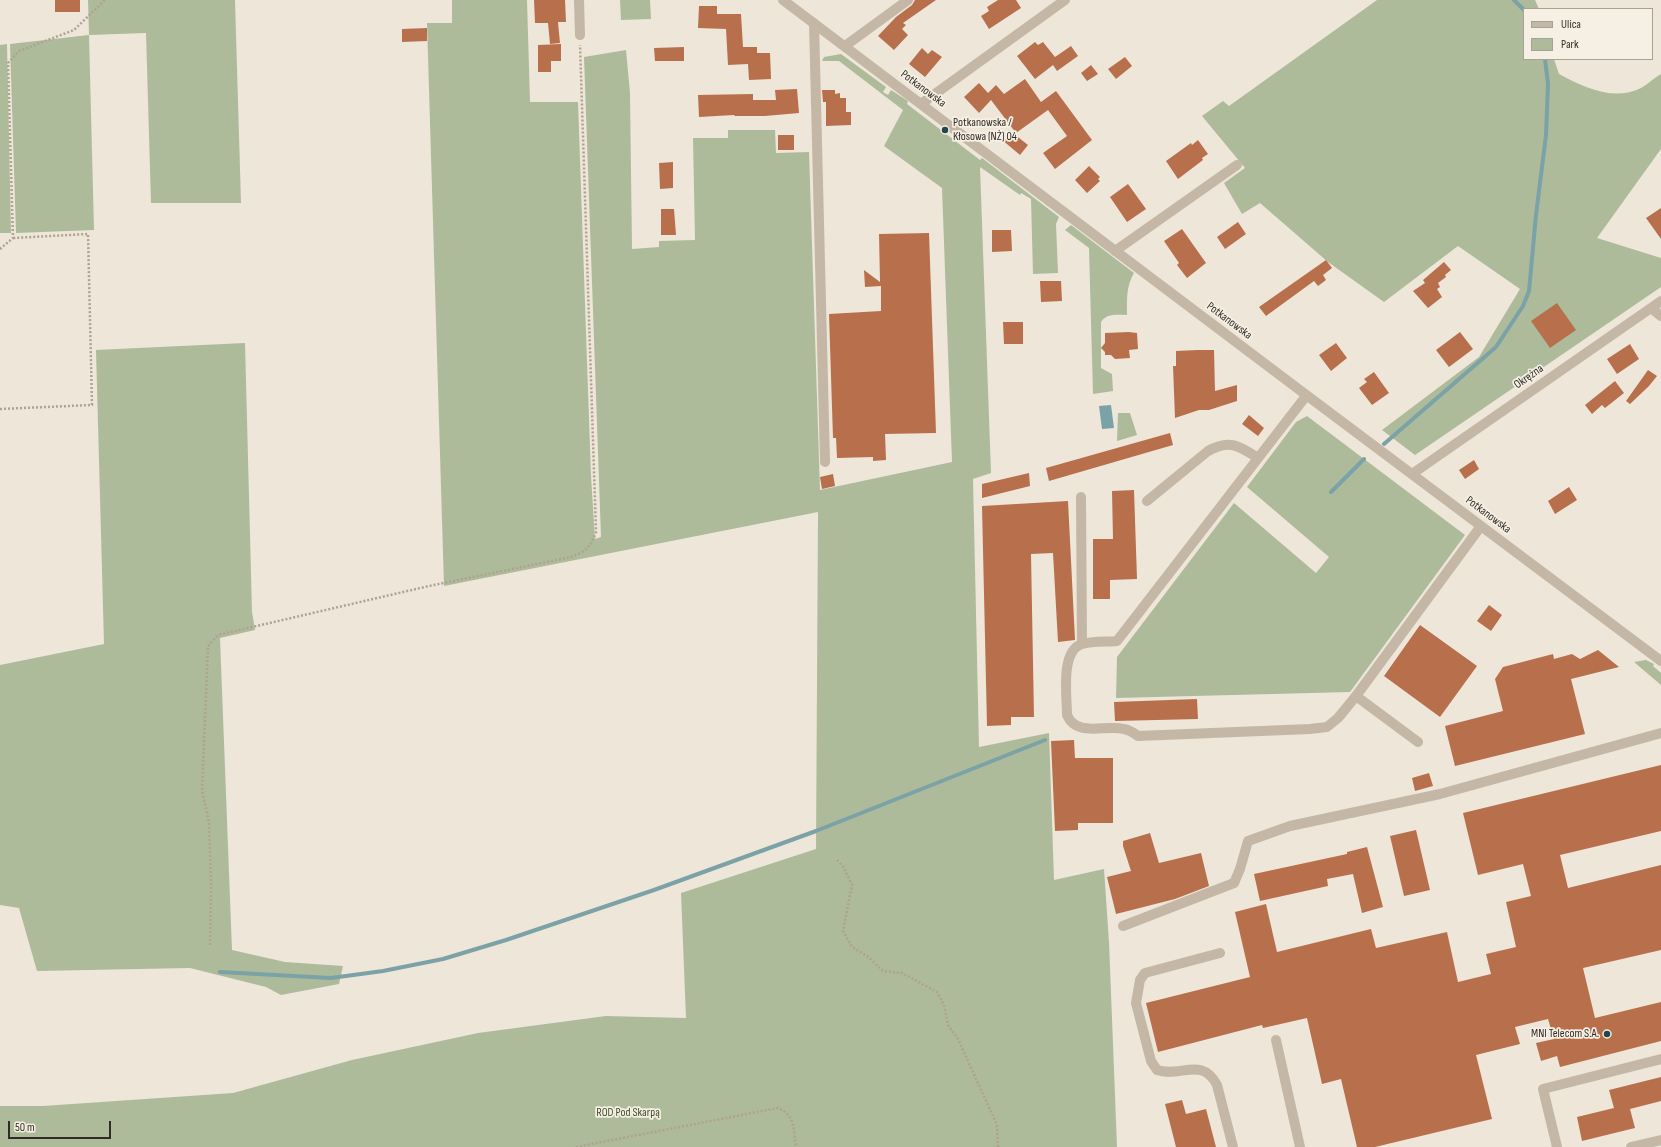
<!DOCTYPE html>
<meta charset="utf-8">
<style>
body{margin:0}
#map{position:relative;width:1661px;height:1147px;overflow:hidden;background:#eee6d9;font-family:"Sofia Sans Condensed",sans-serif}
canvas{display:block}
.legend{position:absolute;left:1523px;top:8px;width:130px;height:52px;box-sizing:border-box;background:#f6f0e4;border:1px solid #a7a198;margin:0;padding:5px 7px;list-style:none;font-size:12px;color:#312b26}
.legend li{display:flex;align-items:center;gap:8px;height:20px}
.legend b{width:20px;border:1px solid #a7a198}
.scale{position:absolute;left:8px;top:1121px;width:103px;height:18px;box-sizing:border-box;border:2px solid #312b26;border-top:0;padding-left:5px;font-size:12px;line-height:14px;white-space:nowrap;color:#312b26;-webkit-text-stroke:3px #f6f0e4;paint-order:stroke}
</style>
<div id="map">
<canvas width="1661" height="1147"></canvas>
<ul class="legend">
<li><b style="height:5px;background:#c4b7a6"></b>Ulica</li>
<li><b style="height:11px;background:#adbb9b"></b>Park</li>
</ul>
<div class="scale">50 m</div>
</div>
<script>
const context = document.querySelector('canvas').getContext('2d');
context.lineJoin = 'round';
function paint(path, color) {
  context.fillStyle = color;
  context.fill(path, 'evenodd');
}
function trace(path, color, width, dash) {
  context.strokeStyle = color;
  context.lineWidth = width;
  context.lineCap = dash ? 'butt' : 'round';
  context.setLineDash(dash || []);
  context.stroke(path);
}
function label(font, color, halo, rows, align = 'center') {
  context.font = font + ' "Sofia Sans Condensed",sans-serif';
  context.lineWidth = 3.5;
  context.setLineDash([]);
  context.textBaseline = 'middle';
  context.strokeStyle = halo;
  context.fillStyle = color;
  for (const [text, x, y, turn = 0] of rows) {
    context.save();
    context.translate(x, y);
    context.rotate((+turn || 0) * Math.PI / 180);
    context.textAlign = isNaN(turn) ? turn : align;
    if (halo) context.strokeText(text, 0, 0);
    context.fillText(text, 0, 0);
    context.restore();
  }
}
const green = new Path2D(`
 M 88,0 L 235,0 L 241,203 L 151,203 L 146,33 L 89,35 L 94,230 L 16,233 L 10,44 L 89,35 Z
 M 452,0 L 527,0 L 530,102 L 578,102 L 591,476 L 595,539 L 601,537 L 584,57 L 626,50 L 630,93 L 632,249 L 659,247 L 659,241 L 695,240 L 693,138 L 728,138 L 728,130 L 775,130 L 776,153 L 809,152 L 820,490 L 952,462 L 942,188 L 884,146 L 903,110 L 839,61 L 822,61 L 824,57 L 841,54 L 886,87 L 883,92 L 888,95 L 891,90 L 908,101 L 907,104 L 980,160 L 982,158 L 1059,217 L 1056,224 L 1058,273 L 1033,274 L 1031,199 L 1021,193 L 1020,195 L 980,167 L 991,473 L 973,479 L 979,747 L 1049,733 L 1054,880 L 1104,869 L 1109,942 L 1117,1147 L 0,1147 L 0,1106 L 43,1106 L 233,1093 L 352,1060 L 478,1033 L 606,1016 L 686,1018 L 681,893 L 816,849 L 818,512 L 444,586 L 427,23 L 452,23 Z
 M 620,0 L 650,0 L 651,19 L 621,20 Z
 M 1377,0 L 1535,0 L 1539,9 L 1524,9 L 1524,59 L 1554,59 L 1559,74 C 1583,87 1614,102 1641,88 C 1648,84 1654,78 1661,74 L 1661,149 L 1597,238 L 1661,258 L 1661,287 L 1415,455 L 1382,430 L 1479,357 L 1520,289 L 1458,246 L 1384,302 L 1328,262 L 1260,203 L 1242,214 L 1224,183 L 1245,168 L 1202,116 L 1223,101 L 1229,106 Z
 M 7,44 L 11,233 L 0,233 L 0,45 Z
 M 1071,225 L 1134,273 C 1126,286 1127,300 1127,315 C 1116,315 1107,313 1101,322 L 1101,368 L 1112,374 L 1113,391 L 1093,394 L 1089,248 L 1065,230 Z
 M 245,343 L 252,612 L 255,630 L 220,638 L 232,950 L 285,962 L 343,966 L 339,984 L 281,995 L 266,987 L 190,968 L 37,971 L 19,908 L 0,905 L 0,665 L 104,644 L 96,350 Z
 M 1118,413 L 1130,413 L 1137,435 L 1117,441 Z
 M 1307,416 L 1465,535 L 1350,692 L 1116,698 L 1117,657 L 1234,503 L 1316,573 L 1329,557 L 1247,487 L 1296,422 Z
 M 1646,660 L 1654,664 L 1653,666 L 1661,673 L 1661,685 L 1634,662 Z`);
const water = new Path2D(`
 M 1111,405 L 1114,428 L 1102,429 L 1099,406 Z`);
const stream = new Path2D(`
 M 1514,0 L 1524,10
 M 1384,444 L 1496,347 L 1523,306 L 1529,291 L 1536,215 L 1546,135 L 1548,84 L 1545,59
 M 1331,492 L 1364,459
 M 220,972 L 331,978 L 383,971 L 443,959 L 506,940 L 654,890 L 816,831 L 1045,740`);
const building = new Path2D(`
 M 55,0 L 80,0 L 80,12 L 55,12 Z
 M 534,0 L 565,0 L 566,22 L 558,22 L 560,43 L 550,44 L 548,23 L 535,23 Z
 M 915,0 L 936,0 L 903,23 L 906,25 L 902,29 L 908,35 L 894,50 L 878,36 L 896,17 L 912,5 Z
 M 998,0 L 1016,0 L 1021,8 L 989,29 L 981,16 L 989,11 L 987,7 Z
 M 699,6 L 717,6 L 717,14 L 741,14 L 743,47 L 757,47 L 757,53 L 770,53 L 771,79 L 749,80 L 748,64 L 728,65 L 726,29 L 698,28 Z
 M 427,28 L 427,41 L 402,42 L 402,29 Z
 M 1035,42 L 1038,45 L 1043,42 L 1055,57 L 1071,46 L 1078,56 L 1057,71 L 1053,65 L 1035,79 L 1017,56 Z
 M 561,44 L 561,61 L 551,61 L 551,72 L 538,72 L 538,45 Z
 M 684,47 L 684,61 L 655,61 L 654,48 Z
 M 922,48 L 928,54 L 932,50 L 942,57 L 925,77 L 909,64 Z
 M 1125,57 L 1132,66 L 1116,79 L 1108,69 Z
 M 1091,65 L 1098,74 L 1087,81 L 1081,73 Z
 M 1025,79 L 1041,102 L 1056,91 L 1092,140 L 1055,169 L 1043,153 L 1067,136 L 1048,110 L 1016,133 L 991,100 L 979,113 L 964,97 L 979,83 L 988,93 L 996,85 L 1004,94 Z
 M 797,89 L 799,113 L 765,116 L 735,116 L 734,115 L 699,117 L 698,95 L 753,94 L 753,100 L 776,100 L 775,90 Z
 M 822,90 L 835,90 L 835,94 L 840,93 L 840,98 L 846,98 L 846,112 L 851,112 L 851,125 L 826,126 L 826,102 L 823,102 Z
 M 1009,130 L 1028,145 L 1020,155 L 1001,139 Z
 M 778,135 L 794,135 L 794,150 L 778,150 Z
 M 1198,140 L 1208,154 L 1202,158 L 1203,160 L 1178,179 L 1166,161 L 1191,143 L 1192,145 Z
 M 673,162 L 673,188 L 660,189 L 659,163 Z
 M 1089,166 L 1100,177 L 1098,179 L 1100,181 L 1087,193 L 1075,180 Z
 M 1128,184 L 1146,209 L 1127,222 L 1110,197 Z
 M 1661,208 L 1661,239 L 1646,218 Z
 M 661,209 L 674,209 L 676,235 L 661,235 Z
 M 1238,222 L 1246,234 L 1225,249 L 1217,237 Z
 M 1182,229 L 1206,263 L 1187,278 L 1177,265 L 1179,263 L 1164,241 Z
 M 992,230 L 1011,230 L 1012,251 L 992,252 Z
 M 929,233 L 936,433 L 885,434 L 886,460 L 873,461 L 873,457 L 837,458 L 836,438 L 833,438 L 829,314 L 881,311 L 881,286 L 865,287 L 864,270 L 880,282 L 879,234 Z
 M 1326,260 L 1332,268 L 1323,275 L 1326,280 L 1318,286 L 1314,281 L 1266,316 L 1259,307 Z
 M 1444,262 L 1451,270 L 1445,275 L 1446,277 L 1438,283 L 1440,287 L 1437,289 L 1442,297 L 1428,308 L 1413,291 L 1425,283 L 1423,280 Z
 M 1040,281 L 1061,281 L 1062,301 L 1041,302 Z
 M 1557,303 L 1576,330 L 1550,348 L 1531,321 Z
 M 1003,322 L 1023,322 L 1023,344 L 1004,344 Z
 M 1129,332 L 1137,333 L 1138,349 L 1129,350 L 1130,358 L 1115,359 L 1111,355 L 1105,355 L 1105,352 L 1101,348 L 1105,343 L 1105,333 Z
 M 1460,332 L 1473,349 L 1449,367 L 1436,350 Z
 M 1336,343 L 1347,358 L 1331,371 L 1319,355 Z
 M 1630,344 L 1639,359 L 1617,374 L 1607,359 Z
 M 1197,350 L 1214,350 L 1215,391 L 1237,385 L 1237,401 L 1209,410 L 1199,410 L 1175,418 L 1173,366 L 1176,366 L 1176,351 Z
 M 1648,370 L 1657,376 L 1649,386 L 1630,404 L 1626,401 Z
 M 1374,372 L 1389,393 L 1372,405 L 1359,388 L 1367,382 L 1364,379 Z
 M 1615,381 L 1624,393 L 1605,408 L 1602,405 L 1592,414 L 1585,405 Z
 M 1249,415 L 1264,428 L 1258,436 L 1242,424 Z
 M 1170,433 L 1173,445 L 1049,481 L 1046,468 Z
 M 1474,460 L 1479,469 L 1465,479 L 1459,470 Z
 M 1029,473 L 1030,486 L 982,498 L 982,484 Z
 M 833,474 L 835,486 L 822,489 L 820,477 Z
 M 1569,487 L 1577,500 L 1555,514 L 1548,501 Z
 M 1134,490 L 1137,579 L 1110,580 L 1110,599 L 1093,599 L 1093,539 L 1113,539 L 1112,491 Z
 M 1068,501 L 1075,640 L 1058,642 L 1053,553 L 1031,554 L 1034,717 L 1011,717 L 1011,725 L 987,726 L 982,506 Z
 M 1489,605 L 1502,615 L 1491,631 L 1477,621 Z
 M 1420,625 L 1477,666 L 1440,717 L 1384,676 Z
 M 1598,650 L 1619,667 L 1571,679 L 1585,734 L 1455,766 L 1445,726 L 1503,711 L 1495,679 L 1503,667 L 1553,654 L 1554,659 L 1572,654 L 1580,659 Z
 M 1197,699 L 1198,719 L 1115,721 L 1114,702 Z
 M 1074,740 L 1075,758 L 1113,758 L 1113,823 L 1078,823 L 1078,830 L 1055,831 L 1051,741 Z
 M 1661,765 L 1661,831 L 1560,855 L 1568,888 L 1661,865 L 1661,950 L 1583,968 L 1595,1018 L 1661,1002 L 1661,1041 L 1560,1067 L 1557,1056 L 1541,1061 L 1536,1043 L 1554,1039 L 1548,1019 L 1515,1027 L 1520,1044 L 1476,1055 L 1492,1119 L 1375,1147 L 1357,1147 L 1341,1079 L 1322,1084 L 1307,1018 L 1263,1028 L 1262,1025 L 1158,1052 L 1146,1003 L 1250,977 L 1235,912 L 1266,904 L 1277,952 L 1371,929 L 1376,948 L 1447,932 L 1458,982 L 1491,974 L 1486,954 L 1516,947 L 1506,902 L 1531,896 L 1523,864 L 1478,875 L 1463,813 Z
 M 1429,773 L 1433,786 L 1415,791 L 1412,778 Z
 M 1416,830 L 1430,890 L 1404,896 L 1390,836 Z
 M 1150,833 L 1159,863 L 1201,853 L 1209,886 L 1175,899 L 1116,914 L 1107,877 L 1131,871 L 1123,846 L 1123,841 Z
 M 1367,847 L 1383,907 L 1362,913 L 1353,874 L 1327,879 L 1328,886 L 1260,901 L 1254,874 L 1347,854 L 1347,852 Z
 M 1661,1077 L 1661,1101 L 1630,1109 L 1635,1128 L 1582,1141 L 1577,1117 L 1614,1108 L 1609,1090 Z
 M 1182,1100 L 1186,1114 L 1206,1109 L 1216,1147 L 1176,1147 L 1165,1104 Z`);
const path = new Path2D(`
 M 0,249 L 13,238 L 8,63 L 19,51 L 74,30 L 105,0
 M 0,409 L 92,405 L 88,234 L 13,238
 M 837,860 L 843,866 L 852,885 L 843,931 L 852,947 L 867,956 L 883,971 L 902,973 L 937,992 L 944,1005 L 948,1025 L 958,1039 L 997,1125 L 998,1147
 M 210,945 L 211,885 L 209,822 L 202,790 L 208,646 L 218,635 L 429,586 L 571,557 C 586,551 590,548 596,532 L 580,45
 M 576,1147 L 778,1108 C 796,1115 793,1131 796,1147`);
const minor = new Path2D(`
 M 579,0 L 580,35
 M 783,0 L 1297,388 L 1661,661
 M 814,23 L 825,462
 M 845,46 L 908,0
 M 921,104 L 1065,0
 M 1115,251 L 1237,165
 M 1651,308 L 1661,316
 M 1306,396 L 1117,641 C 1106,642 1092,641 1082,644 C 1060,651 1067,696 1067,715 C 1077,738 1105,724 1124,729 C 1129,730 1134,733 1138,736 L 1310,729 L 1327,727 L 1338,718 L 1356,696
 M 1412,474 L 1661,301
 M 1081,497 L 1082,644
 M 1147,501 L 1208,451 C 1230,439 1239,446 1258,458
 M 1418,742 L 1356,696 L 1481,526
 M 1123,926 L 1234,883 L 1240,869 L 1248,841 L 1290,826 L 1440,794 L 1661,733
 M 1220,953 L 1145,973 L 1140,980 L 1136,1003 L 1151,1061 L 1157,1070 C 1180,1078 1202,1056 1217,1085 L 1233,1147
 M 1276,1040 L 1300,1147
 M 1557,1147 L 1543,1089 L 1661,1059
 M 1631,1147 L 1661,1140`);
const markers = [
 [945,130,4,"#21474e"],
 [1607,1034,4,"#21474e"]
];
const streetNames = [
 ["Potkanowska",923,89,37],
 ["Potkanowska",1229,321,37],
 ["Okrężna",1529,377,-35],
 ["Potkanowska",1488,515,37]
];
const poiNames = [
 ["Potkanowska /",953,123],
 ["Kłosowa (NŻ) 04",953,137],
 ["MNI Telecom S.A.",1599,1034,"right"]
];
const parkNames = [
 ["ROD Pod Skarpą",628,1113]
];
paint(green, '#adbb9b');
paint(water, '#7ba2a7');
trace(stream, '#7ba2a7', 4);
paint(building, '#b8704c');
trace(path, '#b0a191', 2.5, [2, 2]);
trace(minor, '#c4b7a6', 10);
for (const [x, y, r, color] of markers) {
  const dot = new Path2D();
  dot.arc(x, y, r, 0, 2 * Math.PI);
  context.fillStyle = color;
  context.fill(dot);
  trace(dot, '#f6f0e4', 1.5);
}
label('12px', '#312b26', '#f6f0e4', streetNames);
label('12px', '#312b26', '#f6f0e4', poiNames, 'left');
label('12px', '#3e4d2d', '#f6f0e4', parkNames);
</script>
